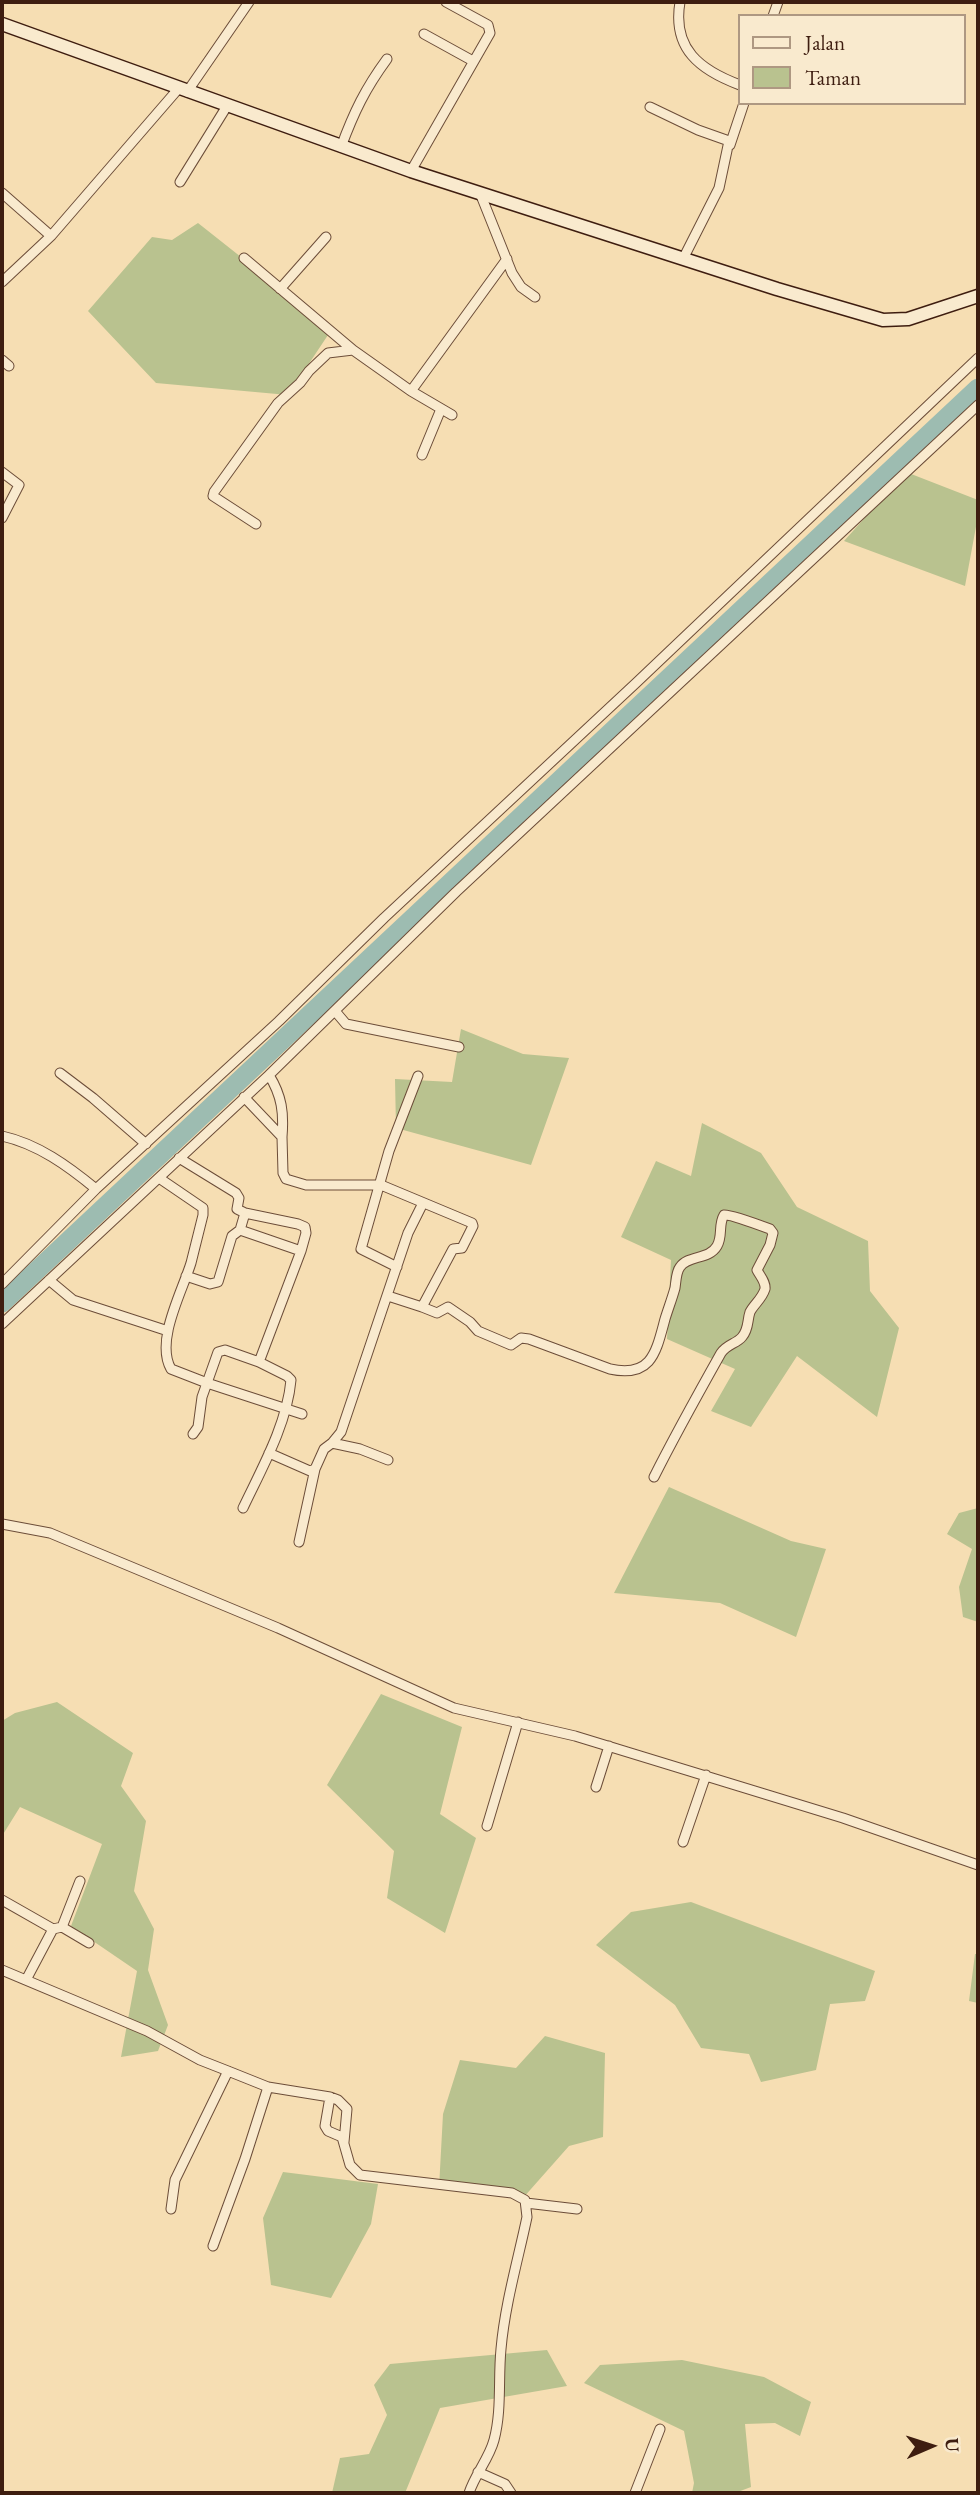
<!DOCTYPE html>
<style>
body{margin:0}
#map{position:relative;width:980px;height:2495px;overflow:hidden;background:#f6deb3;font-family:"EB Garamond",serif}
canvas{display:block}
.frame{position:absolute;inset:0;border:4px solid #3e1d10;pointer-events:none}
.legend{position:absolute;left:738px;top:14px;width:228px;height:91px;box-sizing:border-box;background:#f9eace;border:2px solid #ae9882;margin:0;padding:9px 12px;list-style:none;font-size:21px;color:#3e1d10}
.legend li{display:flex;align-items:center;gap:14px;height:35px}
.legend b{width:35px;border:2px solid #ae9882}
.north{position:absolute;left:896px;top:2411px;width:70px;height:70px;-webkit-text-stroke:5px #f9eace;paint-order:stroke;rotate:87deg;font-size:19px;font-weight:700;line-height:28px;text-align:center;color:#3e1d10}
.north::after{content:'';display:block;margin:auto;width:24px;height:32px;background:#3e1d10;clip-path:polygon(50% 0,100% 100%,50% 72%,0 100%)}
</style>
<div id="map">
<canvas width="980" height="2495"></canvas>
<div class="frame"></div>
<ul class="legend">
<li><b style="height:9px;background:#f9eace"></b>Jalan</li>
<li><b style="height:19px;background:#b9c28f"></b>Taman</li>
</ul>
<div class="north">U</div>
</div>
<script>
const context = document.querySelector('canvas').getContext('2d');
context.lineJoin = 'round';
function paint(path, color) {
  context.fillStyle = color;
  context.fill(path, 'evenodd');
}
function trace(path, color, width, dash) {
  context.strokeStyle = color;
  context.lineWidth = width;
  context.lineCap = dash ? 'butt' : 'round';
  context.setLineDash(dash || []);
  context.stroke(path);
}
const green = new Path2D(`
 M 198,223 L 332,329 L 288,395 L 156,383 L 88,311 L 152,237 L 172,240 Z
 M 906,472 L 978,500 L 978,516 L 965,586 L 844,541 Z
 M 461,1029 L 523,1054 L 569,1058 L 531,1165 L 396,1128 L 395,1079 L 452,1082 Z
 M 702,1123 L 761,1153 L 797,1207 L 868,1241 L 870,1291 L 899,1328 L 877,1417 L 797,1356 L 751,1427 L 711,1411 L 735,1369 L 667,1339 L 671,1260 L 621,1237 L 656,1161 L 691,1176 Z
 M 669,1487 L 791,1541 L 826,1549 L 796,1637 L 720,1603 L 614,1593 Z
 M 978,1508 L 978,1622 L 963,1617 L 959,1587 L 972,1549 L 947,1534 L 959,1513 Z
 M 381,1694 L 462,1727 L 440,1814 L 476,1838 L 445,1933 L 387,1898 L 394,1851 L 327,1785 Z
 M 57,1702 L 133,1753 L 121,1786 L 146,1821 L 134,1891 L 154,1929 L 148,1970 L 168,2025 L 158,2051 L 121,2057 L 137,1971 L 71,1926 L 102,1844 L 20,1807 L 2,1836 L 2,1721 L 15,1713 Z
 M 691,1902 L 875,1971 L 865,2001 L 830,2004 L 816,2070 L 761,2082 L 749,2054 L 701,2048 L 675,2005 L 596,1945 L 631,1912 Z
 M 975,1954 L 978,1954 L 978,2003 L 969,2001 Z
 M 545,2036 L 605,2053 L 603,2137 L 569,2146 L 523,2198 L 439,2188 L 443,2114 L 460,2060 L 516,2068 Z
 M 283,2172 L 378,2184 L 371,2224 L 331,2298 L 271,2285 L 263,2218 Z
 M 547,2350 L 567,2386 L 440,2408 L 405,2493 L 332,2493 L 340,2458 L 369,2454 L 387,2415 L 374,2385 L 390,2364 Z
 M 682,2360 L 764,2377 L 811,2402 L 800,2436 L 775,2423 L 745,2424 L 751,2487 L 735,2493 L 692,2493 L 694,2483 L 684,2431 L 584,2383 L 600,2365 Z`);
const river = new Path2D(`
 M 2,1303 L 978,388`);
const street = new Path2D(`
 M 680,2 C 672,49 700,70 740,85
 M 773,16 L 778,2
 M 424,34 L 473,61
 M 187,92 L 249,2
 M 650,107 L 698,130 L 729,141 L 719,188 L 684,257
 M 730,145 L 744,103
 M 341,147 C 354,112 365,89 387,59
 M 411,171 L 490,33 L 488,25 L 446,2
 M 180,182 L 227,106
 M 2,193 L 51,236
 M 480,193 L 512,273 L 521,287 L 535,297
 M 244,258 L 353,350
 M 2,282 L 51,236 L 179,88
 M 280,289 L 326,237
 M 2,360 L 9,366
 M 452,415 L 411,391 L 507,259
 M 422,455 L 441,409
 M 2,472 L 19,485 L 2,518
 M 256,524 L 213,496 L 214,492 L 278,403 L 300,383 L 309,371 L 328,353 L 353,350 L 411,391
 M 335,1011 L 346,1024 L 459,1047
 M 60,1073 L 93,1098 L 146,1144
 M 269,1075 C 282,1096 284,1113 282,1137
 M 244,1097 L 282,1137 L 283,1173 L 286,1179 L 306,1185 L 381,1185 L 472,1223 L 473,1226 L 462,1248 L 453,1249 L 422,1307 L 437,1313 L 448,1307 L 470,1322 L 478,1331 L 511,1345 L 521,1338 L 529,1339 L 610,1369 C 652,1378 656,1352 665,1319 C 668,1309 672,1299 675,1288 C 676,1282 676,1272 680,1267 C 688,1255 709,1260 717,1246 C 723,1236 718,1225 724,1215 C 730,1214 762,1226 770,1229 L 773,1233 L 770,1245 L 757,1270 C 760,1276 766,1282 765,1289 C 762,1299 754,1304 750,1312 C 747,1321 749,1329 742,1337 C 736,1344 727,1344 721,1353 C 698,1394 675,1435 654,1477
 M 2,1136 C 38,1144 68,1166 96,1189
 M 179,1158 L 236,1193 L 239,1198 L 237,1209 L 245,1213 L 240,1230 L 301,1251
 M 159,1178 L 203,1208 L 203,1215 C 199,1231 195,1247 191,1263 C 182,1292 155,1341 171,1369 L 207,1383 L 302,1414
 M 397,1267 L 361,1249 L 389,1151 L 418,1076
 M 186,1276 L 210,1284 L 218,1282 L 232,1236 L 240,1230
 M 49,1280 L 73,1300 L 168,1331
 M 2,1284 L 96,1189 L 279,1021 L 384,918 L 636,683 L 978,358
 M 388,1296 L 422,1307
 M 2,1324 L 269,1075 L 456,892 L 978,405
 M 193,1434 L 198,1427 L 202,1397 L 218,1352 L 225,1350 L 259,1362 L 301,1251 L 306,1233 L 305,1227 L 298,1224 L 245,1213
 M 332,1443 L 341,1432 L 408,1233 L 423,1203
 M 269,1453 L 310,1471 L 315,1469 L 324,1449 L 332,1443 L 360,1449 L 388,1460
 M 243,1508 C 262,1468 287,1424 291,1380 L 287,1376 L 259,1362
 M 2,1524 L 50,1533 L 278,1628 L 454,1708 L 575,1736 L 843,1818 L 978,1865
 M 299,1542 L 315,1469
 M 596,1787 L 609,1746
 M 487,1826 L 518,1722
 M 683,1842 L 706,1775
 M 2,1900 L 53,1929
 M 62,1927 L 80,1881
 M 2,1970 L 147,2031 L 200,2060 L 228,2071 L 268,2087 L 330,2097 L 325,2126 L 328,2131 L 342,2137 L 350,2165 L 360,2175 L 512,2193 L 525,2200 L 527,2217 C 518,2260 505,2304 501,2349 C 498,2379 502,2410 494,2440 C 489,2459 475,2474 469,2493
 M 26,1980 L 53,1929 L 62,1927 L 89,1943
 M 330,2097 L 338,2100 L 347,2109 L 344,2142
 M 526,2203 L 577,2209
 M 171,2209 L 175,2180 L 228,2071
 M 213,2246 L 245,2159 L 268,2087
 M 478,2472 L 505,2484 L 511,2493
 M 635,2493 L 660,2429`);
const secondary = new Path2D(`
 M 2,24 L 411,171 L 777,289 L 883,320 L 908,319 L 978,296`);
paint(green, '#b9c28f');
trace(river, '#9dbcb1', 19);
trace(street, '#6c4d39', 11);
trace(secondary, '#3e1d10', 15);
trace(street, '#f9eace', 9);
trace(secondary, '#f9eace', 12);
</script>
